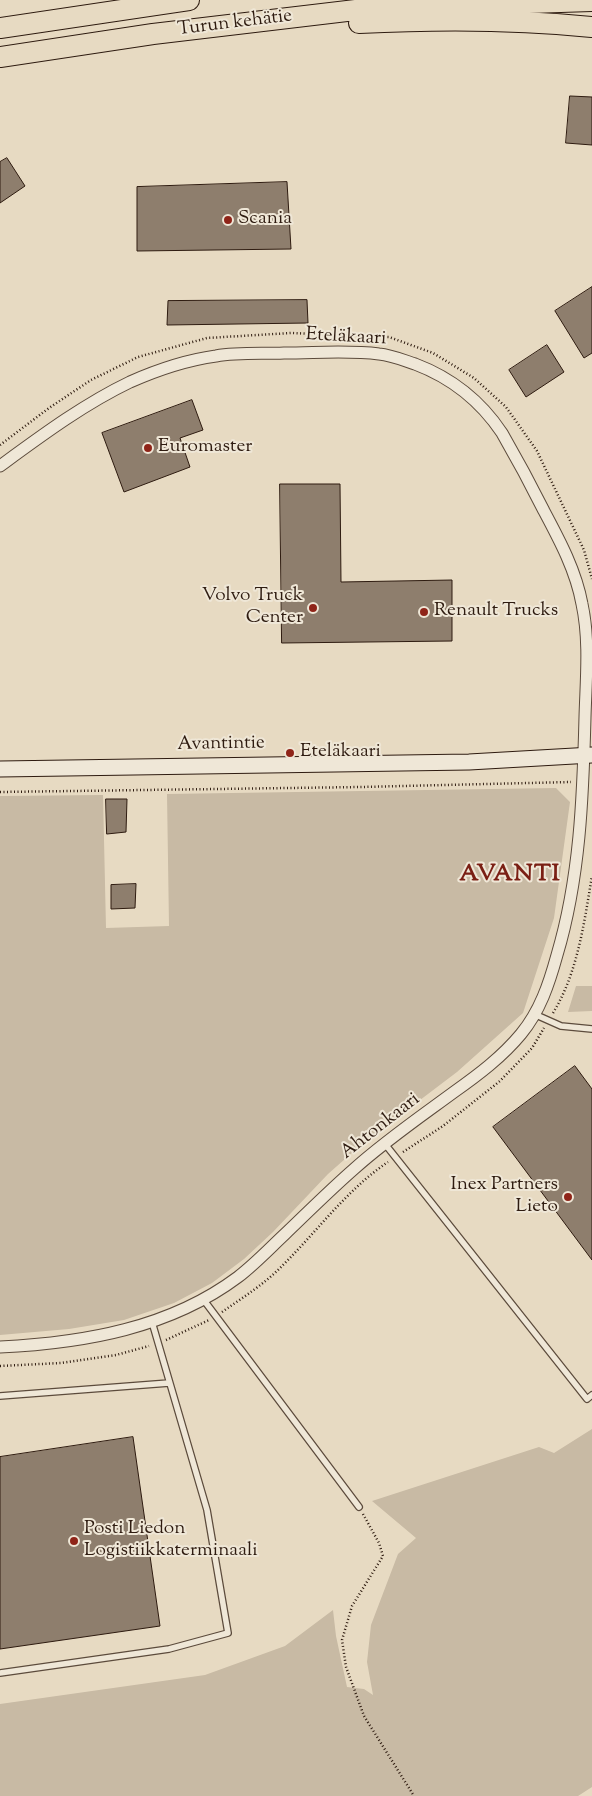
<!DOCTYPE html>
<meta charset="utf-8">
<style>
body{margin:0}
canvas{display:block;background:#e7dac2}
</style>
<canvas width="592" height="1796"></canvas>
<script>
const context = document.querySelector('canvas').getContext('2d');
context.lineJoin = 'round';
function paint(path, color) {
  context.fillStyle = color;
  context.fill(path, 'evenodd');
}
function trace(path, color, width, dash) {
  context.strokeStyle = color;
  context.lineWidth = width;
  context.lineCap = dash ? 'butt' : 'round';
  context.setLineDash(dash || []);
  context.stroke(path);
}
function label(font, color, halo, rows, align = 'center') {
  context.font = font + ' "Sorts Mill Goudy",serif';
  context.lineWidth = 4;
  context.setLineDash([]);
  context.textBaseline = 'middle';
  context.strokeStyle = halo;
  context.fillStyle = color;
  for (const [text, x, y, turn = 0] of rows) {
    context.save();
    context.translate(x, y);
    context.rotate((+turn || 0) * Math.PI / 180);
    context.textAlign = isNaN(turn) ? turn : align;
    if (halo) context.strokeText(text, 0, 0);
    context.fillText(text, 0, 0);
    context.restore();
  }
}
const green = new Path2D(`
 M 556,788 L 570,802 L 554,918 L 523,1013 L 457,1072 L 362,1144 L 328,1174 L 273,1232 L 244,1259 L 212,1283 L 174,1303 L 124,1320 L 69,1329 L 0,1335 L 0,796 L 103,795 L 106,928 L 169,926 L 167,794 Z
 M 576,986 L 592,986 L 592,1011 L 568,1012 Z
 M 592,1429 L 592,1787 L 578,1796 L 0,1796 L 0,1704 L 205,1675 L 285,1646 L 333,1610 L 336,1636 L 347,1687 L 364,1689 L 373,1695 L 367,1662 L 371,1625 L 398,1554 L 416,1538 L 372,1501 L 539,1447 L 554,1453 Z`);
const building = new Path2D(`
 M 570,96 L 592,97 L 592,145 L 566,143 Z
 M 7,158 L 25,186 L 0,203 L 0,162 Z
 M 287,182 L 291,249 L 137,251 L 137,187 Z
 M 592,287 L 592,353 L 584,358 L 555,311 Z
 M 307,300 L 308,323 L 167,325 L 168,301 Z
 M 547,345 L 564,372 L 526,397 L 509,370 Z
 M 192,400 L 203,430 L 180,438 L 190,467 L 124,492 L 102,433 Z
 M 280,484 L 340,484 L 341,582 L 452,580 L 452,641 L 282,643 Z
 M 106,799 L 127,799 L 126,832 L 107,834 Z
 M 136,884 L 135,908 L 111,909 L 111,885 Z
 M 575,1066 L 592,1089 L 592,1260 L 493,1127 Z
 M 133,1437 L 160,1626 L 0,1649 L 0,1457 Z`);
const path = new Path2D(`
 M 0,445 L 49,408 L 91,380 L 138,357 L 207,338 L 291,333 L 389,337 L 433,353 L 474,378 L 506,407 L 537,451 L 584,550 L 592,579
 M 0,792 L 361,787 L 571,782
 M 553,1013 C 578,972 584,923 592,876
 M 403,1152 L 443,1126 L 500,1081 L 532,1048 L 544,1028
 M 222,1312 C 242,1298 263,1285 280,1268 C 316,1233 346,1190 388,1162
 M 166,1340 L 209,1320
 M 0,1366 L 61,1363 L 116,1355 L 149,1346
 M 363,1514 L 379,1543 L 383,1556 L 352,1606 L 342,1640 L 346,1667 L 364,1716 L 414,1796`);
const lane = new Path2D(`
 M 534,1014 L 561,1026 L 592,1029
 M 385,1144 L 587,1399 L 592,1395
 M 203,1299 L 359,1507
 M 0,1396 L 169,1383
 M 0,1673 L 169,1649 L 228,1633 L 207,1510 L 152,1322`);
const street = new Path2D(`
 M 0,466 C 41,436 84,404 130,382 C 157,370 187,360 216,356 C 238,352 262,354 284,353 C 316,353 348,350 379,354 C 391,355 403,360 415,364 C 452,378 480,400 502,433 C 517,459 531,485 544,511 C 560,541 576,571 582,604 C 590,641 586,680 585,717 C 583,797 580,878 557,955 C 549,984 540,1011 521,1034 C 502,1057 478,1075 454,1092 C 420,1117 385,1141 354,1169 C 330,1190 308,1212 285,1234 C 270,1248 255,1264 238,1277 C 170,1328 84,1343 0,1347`);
const secondary = new Path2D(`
 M 0,769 L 469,762 L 592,755`);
const highway = new Path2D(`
 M 359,23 C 437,19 515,19 592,27
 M 0,28 L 189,0
 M 0,57 L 153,34 L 372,8 L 592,1`);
const markers = [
 [228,220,5,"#8f2418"],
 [148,448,5,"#8f2418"],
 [313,608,5,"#8f2418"],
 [424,612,5,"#8f2418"],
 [290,753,5,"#8f2418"],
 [568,1197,5,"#8f2418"],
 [74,1541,5,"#8f2418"]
];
const streetNames = [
 ["Turun kehätie",235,24,-7],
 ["Eteläkaari",346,338,3],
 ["Avantintie",221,745,-1],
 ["Ahtonkaari",381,1127,-38]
];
const poiNames = [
 ["Scania",238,220],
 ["Euromaster",158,448],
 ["Volvo Truck",303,597,"right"],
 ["Center",303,619,"right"],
 ["Renault Trucks",434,612],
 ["Eteläkaari",300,753],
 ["Inex Partners",558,1186,"right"],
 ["Lieto",558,1208,"right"],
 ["Posti Liedon",84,1530],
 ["Logistiikkaterminaali",84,1552]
];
const districtNames = [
 ["AVANTI",510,876]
];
paint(green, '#c8baa4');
paint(building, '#8e7e6d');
trace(building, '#2e1b10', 1);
trace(lane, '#5c4b3c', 8);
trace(street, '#5c4b3c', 13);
trace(secondary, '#2e1b10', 17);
trace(highway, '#2e1b10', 22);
trace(path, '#2e1b10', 2.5, [1, 2.5]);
trace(lane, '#efe7d7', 5.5);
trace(street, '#efe7d7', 11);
trace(secondary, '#efe7d7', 15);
trace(highway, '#e7dac2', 20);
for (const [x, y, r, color] of markers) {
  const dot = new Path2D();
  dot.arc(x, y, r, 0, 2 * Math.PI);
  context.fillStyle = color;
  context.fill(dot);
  trace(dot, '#efe7d7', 2);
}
label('19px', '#2e1b10', '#efe7d7', streetNames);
label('19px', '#2e1b10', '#efe7d7', poiNames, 'left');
context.letterSpacing = '1px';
label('bold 24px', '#7a1f14', '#efe7d7', districtNames);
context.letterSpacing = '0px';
</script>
